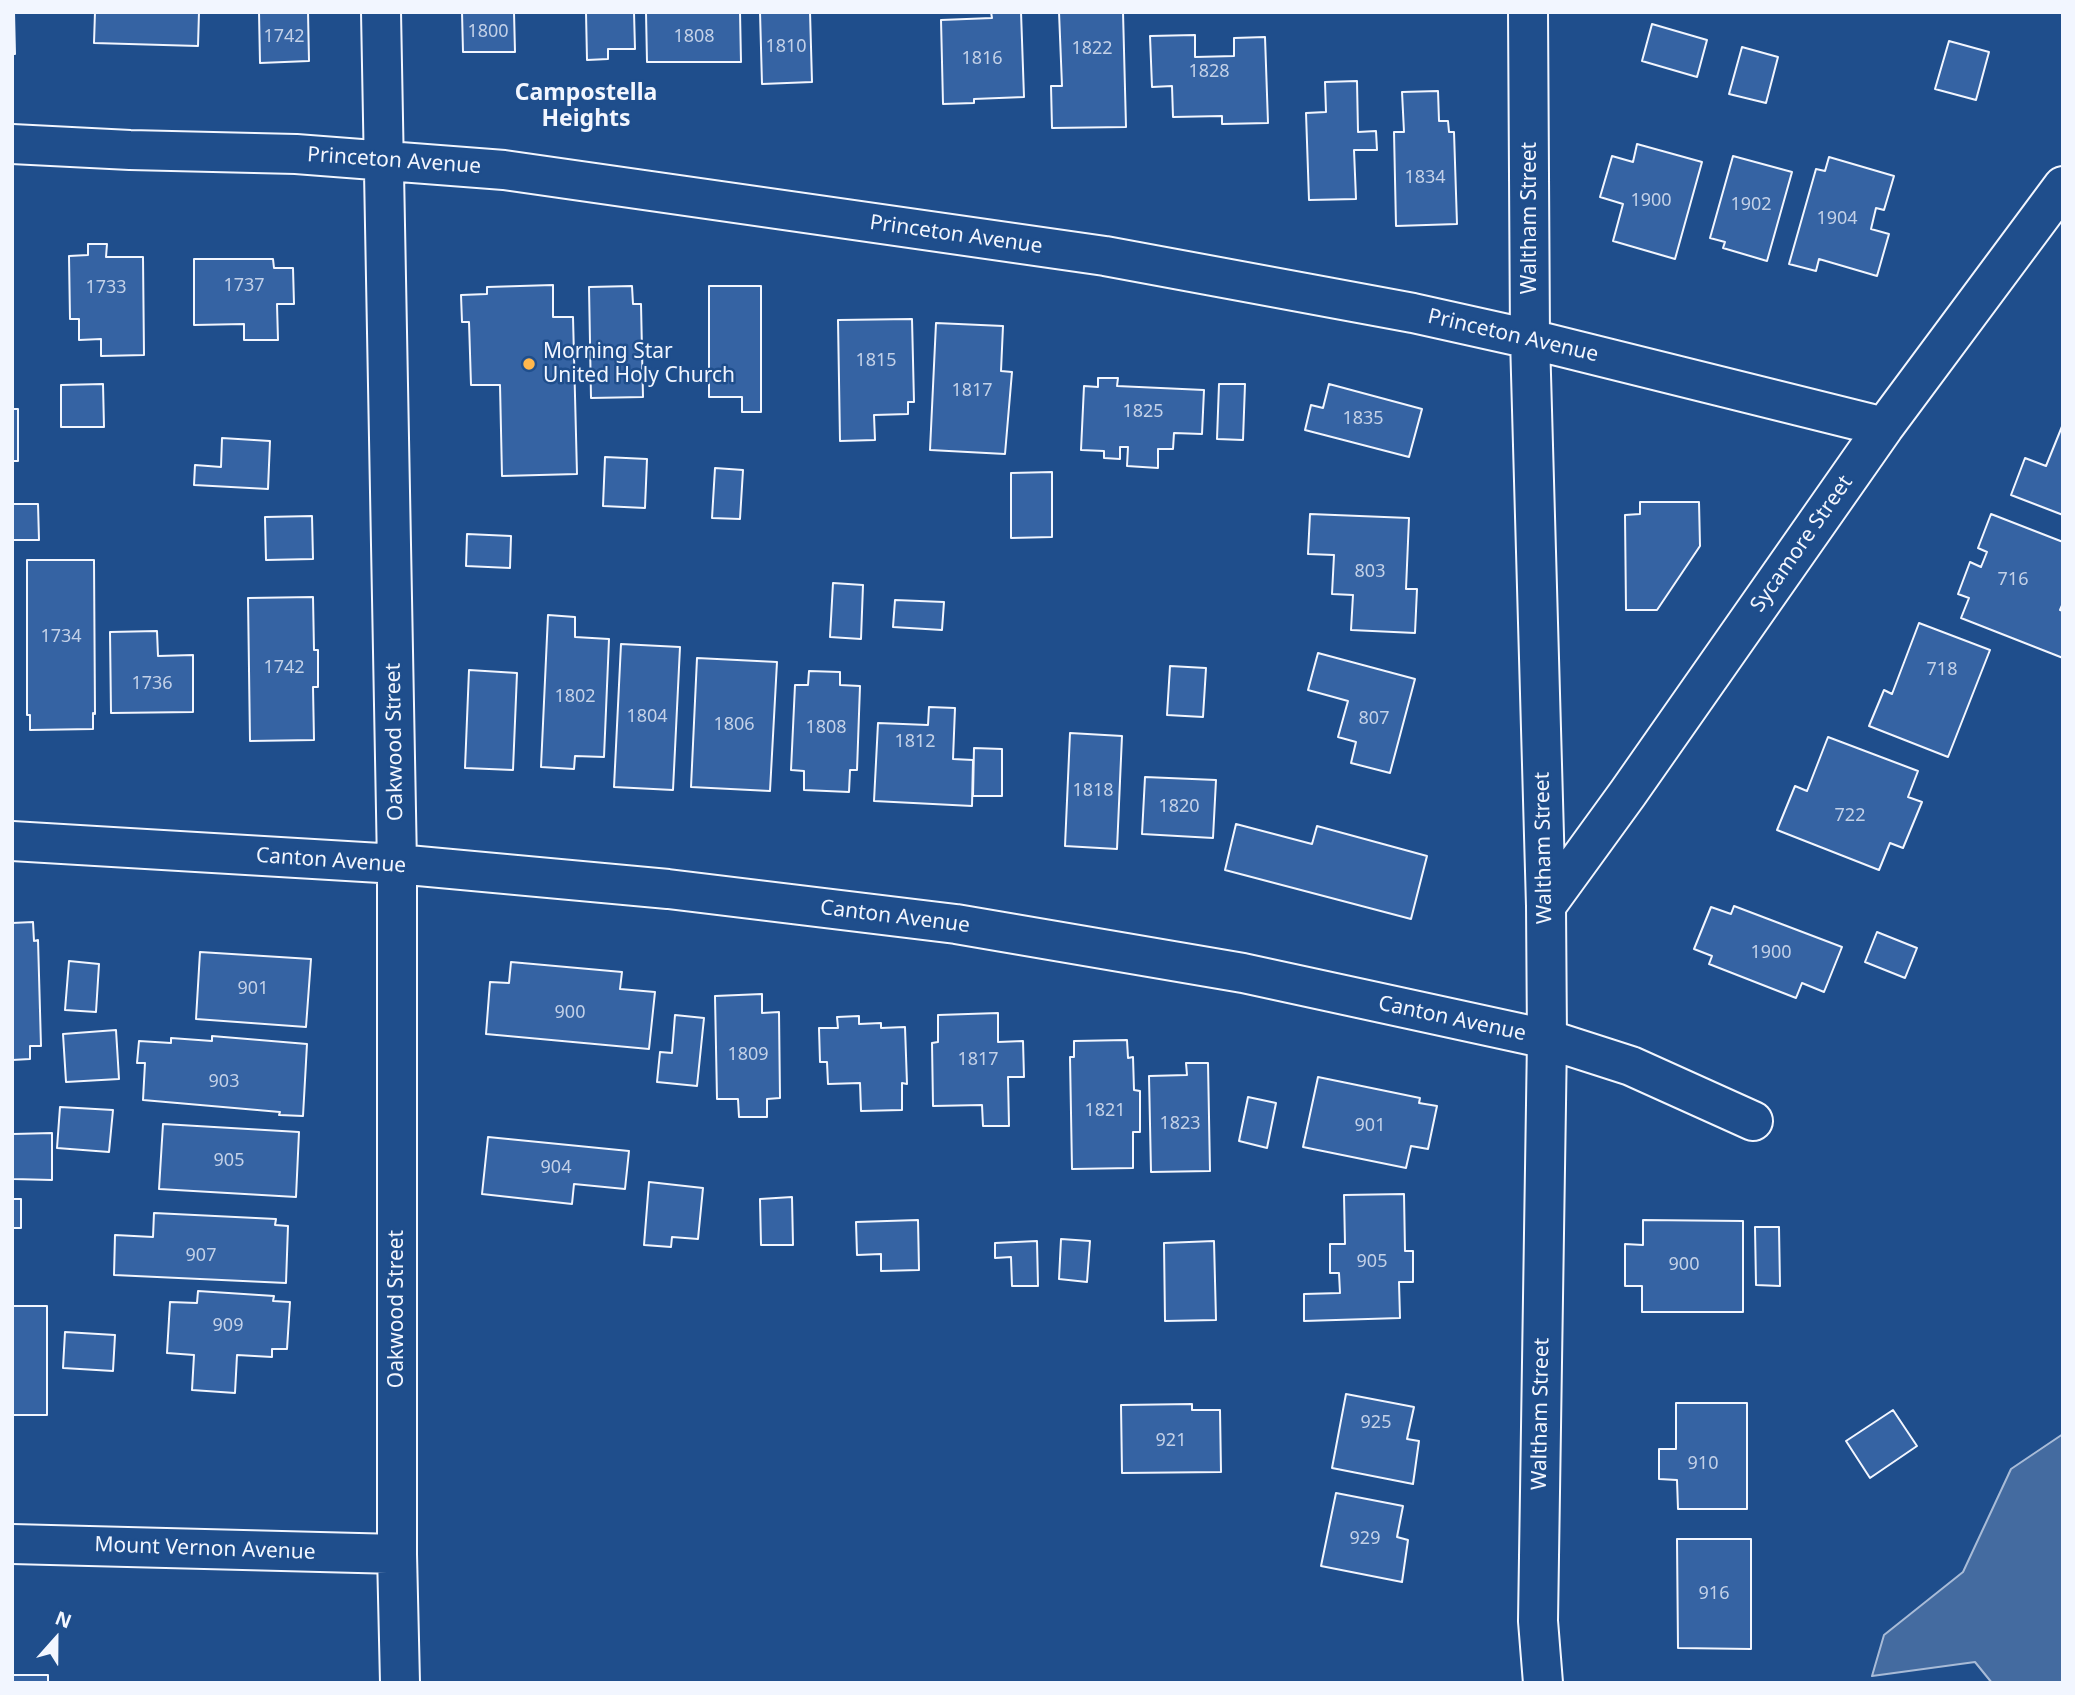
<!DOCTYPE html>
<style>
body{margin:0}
#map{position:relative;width:2075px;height:1695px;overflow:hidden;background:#1f4e8c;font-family:"Noto Sans",sans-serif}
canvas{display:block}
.frame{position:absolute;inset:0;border:14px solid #f2f6ff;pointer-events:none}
.north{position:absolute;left:21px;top:1604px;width:70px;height:70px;-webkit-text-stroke:5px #1f4e8c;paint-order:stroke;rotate:21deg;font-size:19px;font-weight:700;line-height:28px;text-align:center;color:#f2f6ff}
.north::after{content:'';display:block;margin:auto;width:24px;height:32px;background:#f2f6ff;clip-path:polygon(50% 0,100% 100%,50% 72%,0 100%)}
</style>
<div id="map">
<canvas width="2075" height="1695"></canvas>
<div class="frame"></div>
<div class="north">N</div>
</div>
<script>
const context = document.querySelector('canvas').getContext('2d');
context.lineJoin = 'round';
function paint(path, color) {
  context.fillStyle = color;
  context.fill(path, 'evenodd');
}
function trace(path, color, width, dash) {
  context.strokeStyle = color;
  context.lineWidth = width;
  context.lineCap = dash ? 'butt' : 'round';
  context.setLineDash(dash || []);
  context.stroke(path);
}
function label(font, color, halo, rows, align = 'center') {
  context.font = font + ' "Noto Sans",sans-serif';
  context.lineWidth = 5;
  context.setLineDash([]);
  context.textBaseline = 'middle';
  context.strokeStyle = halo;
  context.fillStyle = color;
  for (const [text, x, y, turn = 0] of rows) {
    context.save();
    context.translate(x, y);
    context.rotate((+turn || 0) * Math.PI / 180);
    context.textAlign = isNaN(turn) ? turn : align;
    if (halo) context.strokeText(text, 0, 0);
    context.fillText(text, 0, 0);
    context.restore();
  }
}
const water = new Path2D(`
 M 2063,1434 L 2063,1683 L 1992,1683 L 1975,1662 L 1872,1676 L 1884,1635 L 1963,1572 L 2011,1469 Z`);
const building = new Path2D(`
 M 12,12 L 14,12 L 15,54 L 12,54 Z
 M 95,12 L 199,12 L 198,46 L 94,43 Z
 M 259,12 L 308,12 L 309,61 L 260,63 Z
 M 462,12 L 514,12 L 515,52 L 463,52 Z
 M 586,12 L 634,12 L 635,49 L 608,49 L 608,59 L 587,60 Z
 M 646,12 L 740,12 L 741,62 L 647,62 Z
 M 760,12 L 810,12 L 812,82 L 762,84 Z
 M 991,12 L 1021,12 L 1024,97 L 974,99 L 974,103 L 943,104 L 941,20 L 992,18 Z
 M 1059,12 L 1123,12 L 1126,127 L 1052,128 L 1051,86 L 1062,86 Z
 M 1652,24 L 1707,40 L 1697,77 L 1642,61 Z
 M 1195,35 L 1195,57 L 1234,56 L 1234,38 L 1265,37 L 1268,123 L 1222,124 L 1222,116 L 1173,117 L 1172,86 L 1152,87 L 1150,36 Z
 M 1949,41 L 1989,52 L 1976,100 L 1935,89 Z
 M 1742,47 L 1778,57 L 1766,103 L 1729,94 Z
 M 1357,81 L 1358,132 L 1376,131 L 1377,150 L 1354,150 L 1356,199 L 1309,200 L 1306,113 L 1326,112 L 1325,82 Z
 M 1438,91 L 1439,121 L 1448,121 L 1449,132 L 1454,132 L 1457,224 L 1396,226 L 1394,132 L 1404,132 L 1402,92 Z
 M 1637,144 L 1702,162 L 1675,259 L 1613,241 L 1623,204 L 1600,197 L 1612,156 L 1633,162 Z
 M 1733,156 L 1792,172 L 1767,261 L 1723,248 L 1725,242 L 1710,238 Z
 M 1829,157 L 1894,176 L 1884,210 L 1876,208 L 1871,229 L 1889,234 L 1877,276 L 1819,259 L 1816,271 L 1789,264 L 1816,169 L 1825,171 Z
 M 88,244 L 107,244 L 106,257 L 143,257 L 144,355 L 101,356 L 101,339 L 79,340 L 79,319 L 70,319 L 69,256 L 88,255 Z
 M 194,259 L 273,259 L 274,268 L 293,268 L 294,304 L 277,304 L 278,340 L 244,340 L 244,324 L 194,325 Z
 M 553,285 L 553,317 L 573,317 L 577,474 L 502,476 L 500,385 L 471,385 L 469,322 L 462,322 L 461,295 L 487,294 L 487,287 Z
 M 632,286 L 633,304 L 641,304 L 643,397 L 591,398 L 589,287 Z
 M 709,286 L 761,286 L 761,412 L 742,412 L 742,397 L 709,397 Z
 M 912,319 L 914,402 L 908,402 L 908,414 L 874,415 L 875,440 L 840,441 L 838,320 Z
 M 936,323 L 1003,326 L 1001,371 L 1012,372 L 1005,454 L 930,450 Z
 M 1098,378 L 1118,378 L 1117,386 L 1204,390 L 1202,434 L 1174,433 L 1173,449 L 1158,449 L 1158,468 L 1127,466 L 1128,447 L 1120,447 L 1120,459 L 1104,458 L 1104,451 L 1081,450 L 1084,386 L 1098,387 Z
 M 103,384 L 104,427 L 61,427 L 61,385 Z
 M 1219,384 L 1245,384 L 1243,440 L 1217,439 Z
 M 1329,384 L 1422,409 L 1409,457 L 1305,430 L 1311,405 L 1323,408 Z
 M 12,409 L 18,409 L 18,461 L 12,461 Z
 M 2063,424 L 2063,515 L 2011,495 L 2025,458 L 2046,466 Z
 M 222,438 L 270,441 L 268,489 L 194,485 L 195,465 L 221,467 Z
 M 605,457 L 647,459 L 645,508 L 603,506 Z
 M 715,468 L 743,470 L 740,519 L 712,518 Z
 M 1052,472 L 1052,537 L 1011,538 L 1011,473 Z
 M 1640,502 L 1699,502 L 1700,546 L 1657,610 L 1626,610 L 1625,515 L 1640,514 Z
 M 12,504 L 38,504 L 39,540 L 12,540 Z
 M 1310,514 L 1409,518 L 1406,589 L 1417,589 L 1415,633 L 1351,630 L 1353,595 L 1332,594 L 1334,555 L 1308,554 Z
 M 1991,514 L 2063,542 L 2063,603 L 2060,610 L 2063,611 L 2063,658 L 1961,618 L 1969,598 L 1958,594 L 1970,562 L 1981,567 L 1987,552 L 1978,548 Z
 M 312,516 L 313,559 L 266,560 L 265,517 Z
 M 467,534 L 511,536 L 510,568 L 466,566 Z
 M 27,560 L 94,560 L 95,714 L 93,713 L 93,729 L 30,730 L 30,715 L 27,715 Z
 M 833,583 L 863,585 L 861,639 L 830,637 Z
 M 313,597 L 314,650 L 318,650 L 318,687 L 313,687 L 314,740 L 250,741 L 248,598 Z
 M 895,600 L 944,602 L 942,630 L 893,627 Z
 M 548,615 L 575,617 L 575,637 L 609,639 L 604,757 L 575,756 L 574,769 L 541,767 Z
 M 1919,623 L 1990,650 L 1948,757 L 1869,726 L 1884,690 L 1892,694 Z
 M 157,631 L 158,656 L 193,655 L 193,712 L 111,713 L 110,632 Z
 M 621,644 L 680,647 L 673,790 L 614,787 Z
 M 1318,653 L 1415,679 L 1390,773 L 1351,763 L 1356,742 L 1338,737 L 1348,701 L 1308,690 Z
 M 697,658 L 777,662 L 770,791 L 691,787 Z
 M 1170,666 L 1206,668 L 1203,717 L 1167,715 Z
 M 469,670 L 517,673 L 513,770 L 465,768 Z
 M 809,671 L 840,672 L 840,685 L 860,686 L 857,770 L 850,770 L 849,792 L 804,790 L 804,771 L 791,770 L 795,685 L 808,685 Z
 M 929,707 L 955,708 L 953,759 L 973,760 L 972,806 L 874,801 L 878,723 L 928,725 Z
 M 1070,733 L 1122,736 L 1117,849 L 1065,846 Z
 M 1828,737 L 1918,771 L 1908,797 L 1922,802 L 1903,848 L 1890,843 L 1879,870 L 1777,830 L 1795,786 L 1807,791 Z
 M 974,748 L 1002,749 L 1002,796 L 973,796 Z
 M 1145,777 L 1216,780 L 1213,838 L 1142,834 Z
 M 1236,824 L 1312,844 L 1317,826 L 1427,856 L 1411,919 L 1225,870 Z
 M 1734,906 L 1842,947 L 1824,992 L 1802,983 L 1796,998 L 1709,964 L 1712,956 L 1694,949 L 1711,907 L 1731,914 Z
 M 33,922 L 34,941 L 38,940 L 41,1046 L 30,1046 L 30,1059 L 12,1060 L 12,923 Z
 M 1877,932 L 1917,948 L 1905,978 L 1865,962 Z
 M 200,952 L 311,959 L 306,1027 L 196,1019 Z
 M 69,961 L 99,964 L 96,1012 L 65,1010 Z
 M 511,962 L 622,972 L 620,989 L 655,992 L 649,1049 L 486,1034 L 490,982 L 509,983 Z
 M 762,994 L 762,1013 L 779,1012 L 780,1098 L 767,1099 L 767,1117 L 739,1117 L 738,1099 L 717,1099 L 715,996 Z
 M 998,1013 L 998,1042 L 1023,1041 L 1024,1077 L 1008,1077 L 1009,1126 L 983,1126 L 982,1105 L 933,1106 L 932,1043 L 938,1042 L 938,1015 Z
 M 675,1015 L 704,1018 L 697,1086 L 657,1082 L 660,1052 L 672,1053 Z
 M 859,1016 L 859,1024 L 881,1023 L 881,1028 L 905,1027 L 907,1084 L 902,1083 L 902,1110 L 861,1111 L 860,1083 L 828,1084 L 827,1062 L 820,1062 L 819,1028 L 838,1028 L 837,1017 Z
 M 116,1030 L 119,1079 L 66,1082 L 63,1034 Z
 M 212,1036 L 307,1044 L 303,1116 L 279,1115 L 280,1112 L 143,1100 L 145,1063 L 137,1063 L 139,1041 L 171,1043 L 171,1038 L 212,1041 Z
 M 1127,1040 L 1128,1058 L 1133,1057 L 1134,1090 L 1140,1091 L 1140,1132 L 1133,1132 L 1133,1168 L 1072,1169 L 1070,1057 L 1074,1057 L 1074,1041 Z
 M 1186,1063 L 1208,1063 L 1210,1171 L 1151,1172 L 1149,1076 L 1187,1075 Z
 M 1318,1077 L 1420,1098 L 1419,1103 L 1437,1106 L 1428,1149 L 1411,1146 L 1406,1168 L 1303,1147 Z
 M 1248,1097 L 1276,1103 L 1267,1148 L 1239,1141 Z
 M 60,1107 L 113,1110 L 109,1152 L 57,1148 Z
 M 163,1124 L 299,1132 L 296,1197 L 159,1189 Z
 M 52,1133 L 52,1180 L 13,1179 L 13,1134 Z
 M 488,1137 L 629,1151 L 625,1189 L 574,1184 L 572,1204 L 482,1194 Z
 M 649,1182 L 703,1188 L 698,1239 L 672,1237 L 671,1247 L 644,1245 Z
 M 1404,1194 L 1405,1251 L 1413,1251 L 1413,1282 L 1399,1282 L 1400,1318 L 1304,1321 L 1304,1294 L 1340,1293 L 1339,1273 L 1330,1273 L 1330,1244 L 1345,1244 L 1344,1195 Z
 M 792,1197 L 793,1245 L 761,1245 L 760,1199 Z
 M 12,1199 L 21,1199 L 21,1228 L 12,1228 Z
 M 154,1213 L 276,1219 L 275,1225 L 288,1226 L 286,1283 L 114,1275 L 115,1235 L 153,1237 Z
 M 918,1220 L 919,1270 L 881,1271 L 881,1254 L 857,1255 L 856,1222 Z
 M 1643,1220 L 1743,1221 L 1743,1312 L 1642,1312 L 1642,1286 L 1625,1286 L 1625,1244 L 1643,1245 Z
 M 1755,1227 L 1779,1227 L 1780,1286 L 1756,1285 Z
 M 1061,1239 L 1090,1241 L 1087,1282 L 1059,1279 Z
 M 1037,1241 L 1038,1286 L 1012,1286 L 1011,1257 L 995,1258 L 995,1243 Z
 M 1214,1241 L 1216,1320 L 1165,1321 L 1164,1243 Z
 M 198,1291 L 274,1296 L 273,1301 L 290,1302 L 287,1349 L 272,1349 L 272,1357 L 237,1355 L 235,1393 L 192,1390 L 194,1355 L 167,1353 L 170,1302 L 197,1303 Z
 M 12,1306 L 47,1306 L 47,1415 L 12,1415 Z
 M 65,1332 L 115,1335 L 113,1371 L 63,1368 Z
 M 1346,1394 L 1414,1407 L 1407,1439 L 1419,1441 L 1413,1484 L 1332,1468 Z
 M 1676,1403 L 1747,1403 L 1747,1509 L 1678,1509 L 1677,1480 L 1659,1479 L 1659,1449 L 1676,1449 Z
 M 1192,1404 L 1192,1410 L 1220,1410 L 1221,1472 L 1122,1473 L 1121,1405 Z
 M 1893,1410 L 1917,1446 L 1870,1478 L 1846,1441 Z
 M 1336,1493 L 1403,1506 L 1397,1537 L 1408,1540 L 1402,1582 L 1321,1566 Z
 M 1677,1539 L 1751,1539 L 1751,1649 L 1678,1648 Z
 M 12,1675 L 48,1675 L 48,1683 L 12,1683 Z`);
const street = new Path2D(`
 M 381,12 L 397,864 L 397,1554 L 400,1683
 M 1528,12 L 1530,339 L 1546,906 L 1547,1039 L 1538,1621 L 1543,1683
 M 12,144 L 130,150 L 296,154 L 504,170 L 1105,256 L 1413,313 L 1530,339 L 1884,427
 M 12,841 L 397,864 L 668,889 L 956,924 L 1243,973 L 1547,1039 L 1631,1066 L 1753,1121
 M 1546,906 L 1628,793 L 1884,427 L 2063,186
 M 12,1544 L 397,1554`);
const markers = [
 [529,364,7,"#ffb74d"]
];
const numberNames = [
 ["1800",488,32],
 ["1742",284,37],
 ["1808",694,37],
 ["1810",786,47],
 ["1822",1092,49],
 ["1816",982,59],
 ["1828",1209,72],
 ["1834",1425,178],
 ["1900",1651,201],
 ["1902",1751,205],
 ["1904",1837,219],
 ["1737",244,286],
 ["1733",106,288],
 ["1815",876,361],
 ["1817",972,391],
 ["1825",1143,412],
 ["1835",1363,419],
 ["803",1370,572],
 ["716",2013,580],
 ["1734",61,637],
 ["1742",284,668],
 ["718",1942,670],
 ["1736",152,684],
 ["1802",575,697],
 ["1804",647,717],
 ["807",1374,719],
 ["1806",734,725],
 ["1808",826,728],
 ["1812",915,742],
 ["1818",1093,791],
 ["1820",1179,807],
 ["722",1850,816],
 ["1900",1771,953],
 ["901",253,989],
 ["900",570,1013],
 ["1809",748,1055],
 ["1817",978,1060],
 ["903",224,1082],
 ["1821",1105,1111],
 ["1823",1180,1124],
 ["901",1370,1126],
 ["905",229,1161],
 ["904",556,1168],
 ["907",201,1256],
 ["905",1372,1262],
 ["900",1684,1265],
 ["909",228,1326],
 ["925",1376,1423],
 ["921",1171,1441],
 ["910",1703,1464],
 ["929",1365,1539],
 ["916",1714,1594]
];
const streetNames = [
 ["Princeton Avenue",394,161,4],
 ["Waltham Street",1530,218,-90],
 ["Princeton Avenue",956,235,8],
 ["Princeton Avenue",1513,336,13],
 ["Sycamore Street",1802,544,-55],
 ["Oakwood Street",395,742,-91],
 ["Waltham Street",1544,848,-91],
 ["Canton Avenue",331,861,4],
 ["Canton Avenue",895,917,7],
 ["Canton Avenue",1452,1019,12],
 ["Oakwood Street",397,1309,-90],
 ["Waltham Street",1541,1414,-89],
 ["Mount Vernon Avenue",205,1549,2]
];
const poiNames = [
 ["Morning Star",543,352],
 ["United Holy Church",543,376]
];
const neighbourhoodNames = [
 ["Campostella",586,93],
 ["Heights",586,119]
];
paint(water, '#446ba0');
trace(water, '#a8bbd7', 2);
paint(building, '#3563a3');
trace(building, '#f2f6ff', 2);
trace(street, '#f2f6ff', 42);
trace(street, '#1f4e8c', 38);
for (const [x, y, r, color] of markers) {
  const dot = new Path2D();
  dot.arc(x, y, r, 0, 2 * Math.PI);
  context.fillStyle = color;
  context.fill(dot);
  trace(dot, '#1f4e8c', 2.5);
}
label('18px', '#c3d1e8', null, numberNames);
label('21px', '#f2f6ff', '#1f4e8c', streetNames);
label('21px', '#f2f6ff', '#1f4e8c', poiNames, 'left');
label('bold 23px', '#f2f6ff', '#1f4e8c', neighbourhoodNames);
</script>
